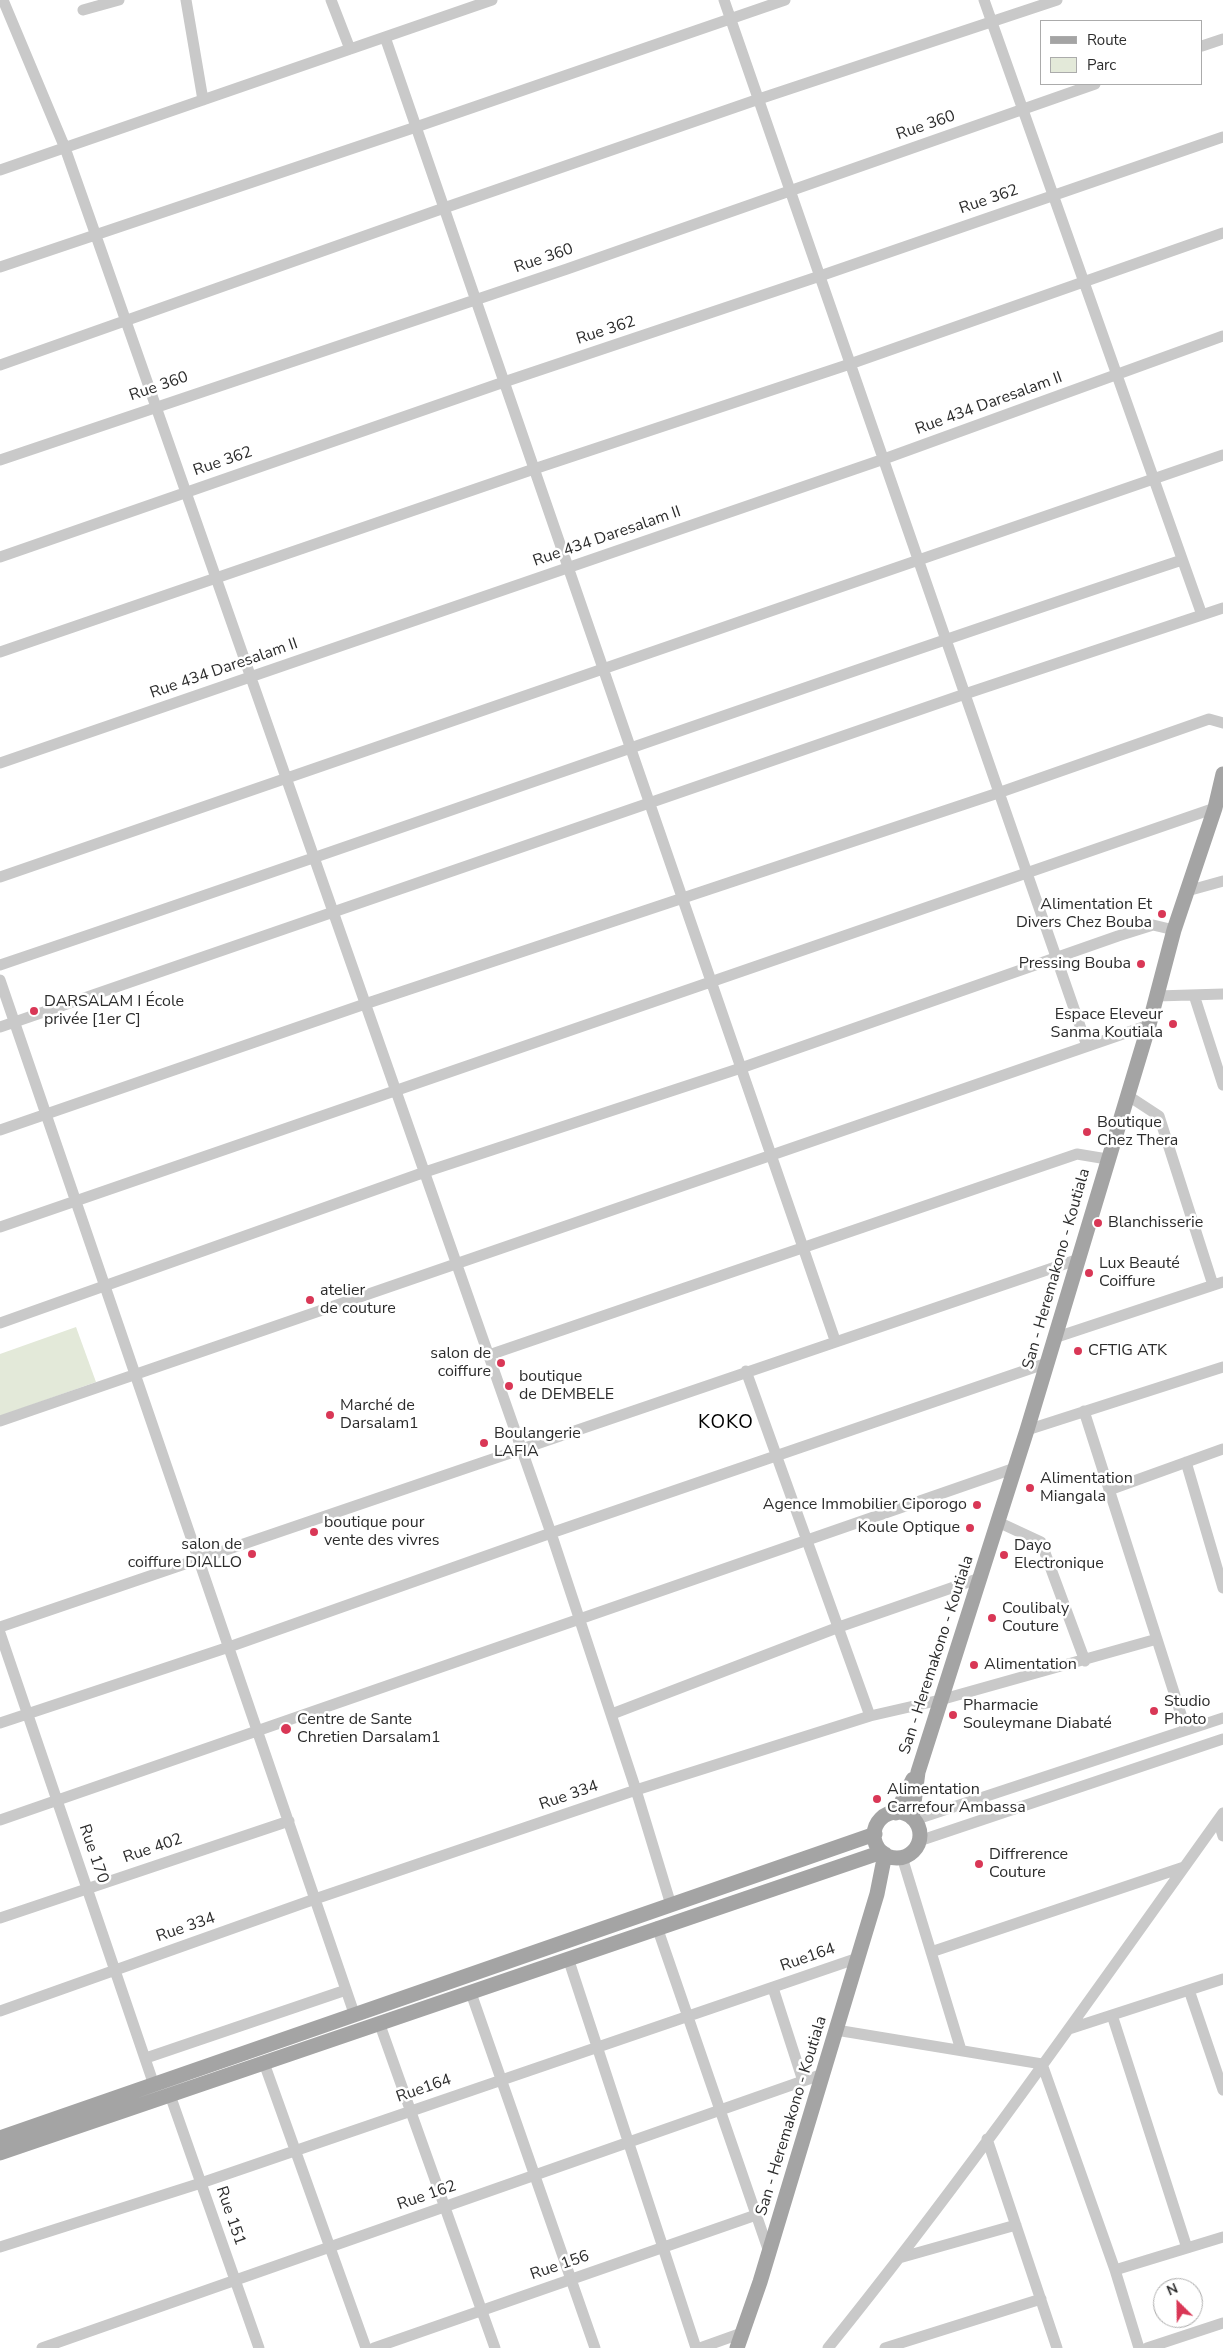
<!DOCTYPE html>
<meta charset="utf-8">
<style>
body{margin:0}
#map{position:relative;width:1223px;height:2348px;overflow:hidden;background:#fff;font-family:"Nunito Sans",sans-serif}
canvas{display:block}
.legend{position:absolute;left:1040px;top:20px;width:162px;height:65px;box-sizing:border-box;background:#fff;border:1px solid #ababab;margin:0;padding:6px 9px;list-style:none;font-size:15px;color:#2c2c2c}
.legend li{display:flex;align-items:center;gap:10px;height:25px}
.legend b{width:25px;border:1px solid #ababab}
.north{position:absolute;left:1153px;top:2278px;width:50px;height:50px;box-sizing:border-box;background:#fff;border:1px solid #ababab;border-radius:50%;rotate:337deg;font-size:14px;font-weight:700;line-height:20px;text-align:center;color:#2c2c2c}
.north::after{content:'';display:block;margin:auto;width:18px;height:22px;background:#d93756;clip-path:polygon(50% 0,100% 100%,50% 72%,0 100%)}
</style>
<div id="map">
<canvas width="1223" height="2348"></canvas>
<ul class="legend">
<li><b style="height:6px;background:#a4a4a4"></b>Route</li>
<li><b style="height:14px;background:#e3e9d9"></b>Parc</li>
</ul>
<div class="north">N</div>
</div>
<script>
const context = document.querySelector('canvas').getContext('2d');
context.lineJoin = 'round';
function paint(path, color) {
  context.fillStyle = color;
  context.fill(path, 'evenodd');
}
function trace(path, color, width, dash) {
  context.strokeStyle = color;
  context.lineWidth = width;
  context.lineCap = dash ? 'butt' : 'round';
  context.setLineDash(dash || []);
  context.stroke(path);
}
function label(font, color, halo, rows, align = 'center') {
  context.font = font + ' "Nunito Sans",sans-serif';
  context.lineWidth = 5;
  context.setLineDash([]);
  context.textBaseline = 'middle';
  context.strokeStyle = halo;
  context.fillStyle = color;
  for (const [text, x, y, turn = 0] of rows) {
    context.save();
    context.translate(x, y);
    context.rotate((+turn || 0) * Math.PI / 180);
    context.textAlign = isNaN(turn) ? turn : align;
    if (halo) context.strokeText(text, 0, 0);
    context.fillText(text, 0, 0);
    context.restore();
  }
}
const green = new Path2D(`
 M 76,1327 L 96,1382 L 0,1416 L 0,1354 Z`);
const minor = new Path2D(`
 M 3,0 L 65,148 L 95,233 L 551,1533 L 636,1790 L 671,1905
 M 186,0 L 203,100
 M 331,0 L 350,49
 M 724,0 L 1087,1046
 M 984,0 L 1202,615
 M 83,10 L 119,0
 M 385,37 L 835,1340
 M 1202,46 L 1223,39
 M 0,170 L 492,0
 M 0,267 L 416,127 L 785,0
 M 0,365 L 444,208 L 759,99 L 1057,0
 M 0,460 L 567,269 L 1095,84
 M 0,557 L 504,382 L 820,276 L 1223,137
 M 0,652 L 534,469 L 850,364 L 1223,233
 M 0,763 L 884,459 L 1223,336
 M 0,877 L 1223,455
 M 1187,891 L 1223,881
 M 0,965 C 395,832 787,691 1182,560
 M 0,980 L 355,2016
 M 1194,995 L 1223,1085
 M 1157,996 L 1223,994
 M 0,1027 L 965,694 L 1223,608
 M 1127,1095 L 1159,1116 L 1213,1285
 M 0,1130 L 365,1004 L 998,793 L 1209,719 L 1223,723
 M 0,1227 L 1215,808
 M 0,1323 L 425,1172 L 741,1068 L 1118,936 L 1153,925 L 1174,930
 M 1054,1338 L 1223,1282
 M 489,1355 L 1077,1154 L 1107,1159
 M 746,1371 L 870,1716
 M 1084,1411 L 1186,1730
 M 0,1421 L 1149,1025
 M 1027,1430 L 1223,1367
 M 1186,1462 L 1223,1588
 M 1109,1490 L 1223,1449
 M 998,1522 L 1041,1542 L 1085,1661
 M 0,1627 L 1079,1259
 M 0,1633 L 154,2085
 M 612,1714 L 839,1627 L 980,1578
 M 0,1723 L 229,1647 L 551,1533 L 1047,1363
 M 0,1820 L 1015,1468
 M 914,1820 L 1223,1718
 M 1218,1820 L 1223,1836
 M 919,1841 L 1223,1739
 M 902,1857 L 961,2050
 M 0,1918 L 289,1821
 M 657,1927 L 769,2252
 M 931,1952 L 1184,1867
 M 568,1958 L 696,2348
 M 773,1988 L 803,2081
 M 1189,1990 L 1223,2090
 M 471,1993 L 595,2348
 M 0,2011 L 315,1899 L 636,1790 L 870,1716 L 940,1700 L 1157,1639
 M 1112,2015 L 1187,2248
 M 380,2025 L 495,2348
 M 1069,2029 L 1223,1979
 M 836,2030 L 1042,2064 L 1115,2270 L 1139,2348
 M 146,2058 L 346,1990
 M 264,2063 L 366,2348
 M 170,2095 L 259,2348
 M 987,2139 L 1057,2348
 M 0,2247 L 201,2183 L 858,1958
 M 899,2258 L 1016,2225
 M 1115,2270 L 1223,2237
 M 42,2348 L 823,2074
 M 374,2348 L 756,2215
 M 700,2348 L 742,2333
 M 828,2348 C 967,2176 1094,1993 1223,1813
 M 885,2348 L 1041,2299
 M 1147,2348 L 1223,2323`);
const major = new Path2D(`
 M874 1835a23 23 0 1 1 46 0a23 23 0 1 1-46 0Z
 M 896,1813 L 913,1779
 M 912,1818 L 918,1772 L 1027,1430 L 1149,1025 L 1174,930 L 1215,808 L 1223,774
 M 0,2138 L 875,1834
 M 0,2153 L 882,1852
 M 737,2348 L 760,2282 L 877,1894 L 885,1854`);
const markers = [
 [1162,914,5,"#d93756"],
 [1141,964,5,"#d93756"],
 [34,1011,5,"#d93756"],
 [1173,1024,5,"#d93756"],
 [1087,1132,5,"#d93756"],
 [1098,1223,5,"#d93756"],
 [1089,1273,5,"#d93756"],
 [310,1300,5,"#d93756"],
 [1078,1351,5,"#d93756"],
 [501,1363,5,"#d93756"],
 [509,1386,5,"#d93756"],
 [330,1415,5,"#d93756"],
 [484,1443,5,"#d93756"],
 [1030,1488,5,"#d93756"],
 [977,1505,5,"#d93756"],
 [970,1528,5,"#d93756"],
 [314,1532,5,"#d93756"],
 [252,1554,5,"#d93756"],
 [1004,1555,5,"#d93756"],
 [992,1618,5,"#d93756"],
 [974,1665,5,"#d93756"],
 [1154,1711,5,"#d93756"],
 [953,1715,5,"#d93756"],
 [286,1729,6,"#d93756"],
 [877,1799,5,"#d93756"],
 [979,1864,5,"#d93756"]
];
const streetNames = [
 ["Rue 360",926,126,-19],
 ["Rue 362",989,200,-19],
 ["Rue 360",544,259,-19],
 ["Rue 362",606,331,-18],
 ["Rue 360",159,387,-19],
 ["Rue 434 Daresalam II",989,404,-20],
 ["Rue 362",223,462,-19],
 ["Rue 434 Daresalam II",607,537,-19],
 ["Rue 434 Daresalam II",224,669,-19],
 ["San - Heremakono - Koutiala",1057,1269,-74],
 ["San - Heremakono - Koutiala",937,1655,-72],
 ["Rue 334",569,1796,-19],
 ["Rue 402",153,1849,-19],
 ["Rue 170",93,1854,71],
 ["Rue 334",186,1928,-19],
 ["Rue164",808,1958,-19],
 ["Rue164",424,2089,-19],
 ["San - Heremakono - Koutiala",792,2116,-73],
 ["Rue 162",427,2196,-19],
 ["Rue 151",230,2216,71],
 ["Rue 156",560,2266,-19]
];
const poiNames = [
 ["Alimentation Et",1152,905,"right"],
 ["Divers Chez Bouba",1152,923,"right"],
 ["Pressing Bouba",1131,964,"right"],
 ["DARSALAM I École",44,1002],
 ["privée [1er C]",44,1020],
 ["Espace Eleveur",1163,1015,"right"],
 ["Sanma Koutiala",1163,1033,"right"],
 ["Boutique",1097,1123],
 ["Chez Thera",1097,1141],
 ["Blanchisserie",1108,1223],
 ["Lux Beauté",1099,1264],
 ["Coiffure",1099,1282],
 ["atelier",320,1291],
 ["de couture",320,1309],
 ["CFTIG ATK",1088,1351],
 ["salon de",491,1354,"right"],
 ["coiffure",491,1372,"right"],
 ["boutique",519,1377],
 ["de DEMBELE",519,1395],
 ["Marché de",340,1406],
 ["Darsalam1",340,1424],
 ["Boulangerie",494,1434],
 ["LAFIA",494,1452],
 ["Alimentation",1040,1479],
 ["Miangala",1040,1497],
 ["Agence Immobilier Ciporogo",967,1505,"right"],
 ["boutique pour",324,1523],
 ["vente des vivres",324,1541],
 ["Koule Optique",960,1528,"right"],
 ["salon de",242,1545,"right"],
 ["coiffure DIALLO",242,1563,"right"],
 ["Dayo",1014,1546],
 ["Electronique",1014,1564],
 ["Coulibaly",1002,1609],
 ["Couture",1002,1627],
 ["Alimentation",984,1665],
 ["Studio",1164,1702],
 ["Photo",1164,1720],
 ["Pharmacie",963,1706],
 ["Souleymane Diabaté",963,1724],
 ["Centre de Sante",297,1720],
 ["Chretien Darsalam1",297,1738],
 ["Alimentation",887,1790],
 ["Carrefour Ambassa",887,1808],
 ["Diffrerence",989,1855],
 ["Couture",989,1873]
];
const quarterNames = [
 ["KOKO",726,1423]
];
paint(green, '#e3e9d9');
trace(minor, '#c9c9c9', 11);
trace(major, '#a4a4a4', 15);
for (const [x, y, r, color] of markers) {
  const dot = new Path2D();
  dot.arc(x, y, r, 0, 2 * Math.PI);
  context.fillStyle = color;
  context.fill(dot);
  trace(dot, '#fff', 2);
}
label('16px', '#2c2c2c', '#fff', streetNames);
label('16px', '#2c2c2c', '#fff', poiNames, 'left');
context.letterSpacing = '1px';
label('19px', '#000', '#fff', quarterNames);
context.letterSpacing = '0px';
</script>
